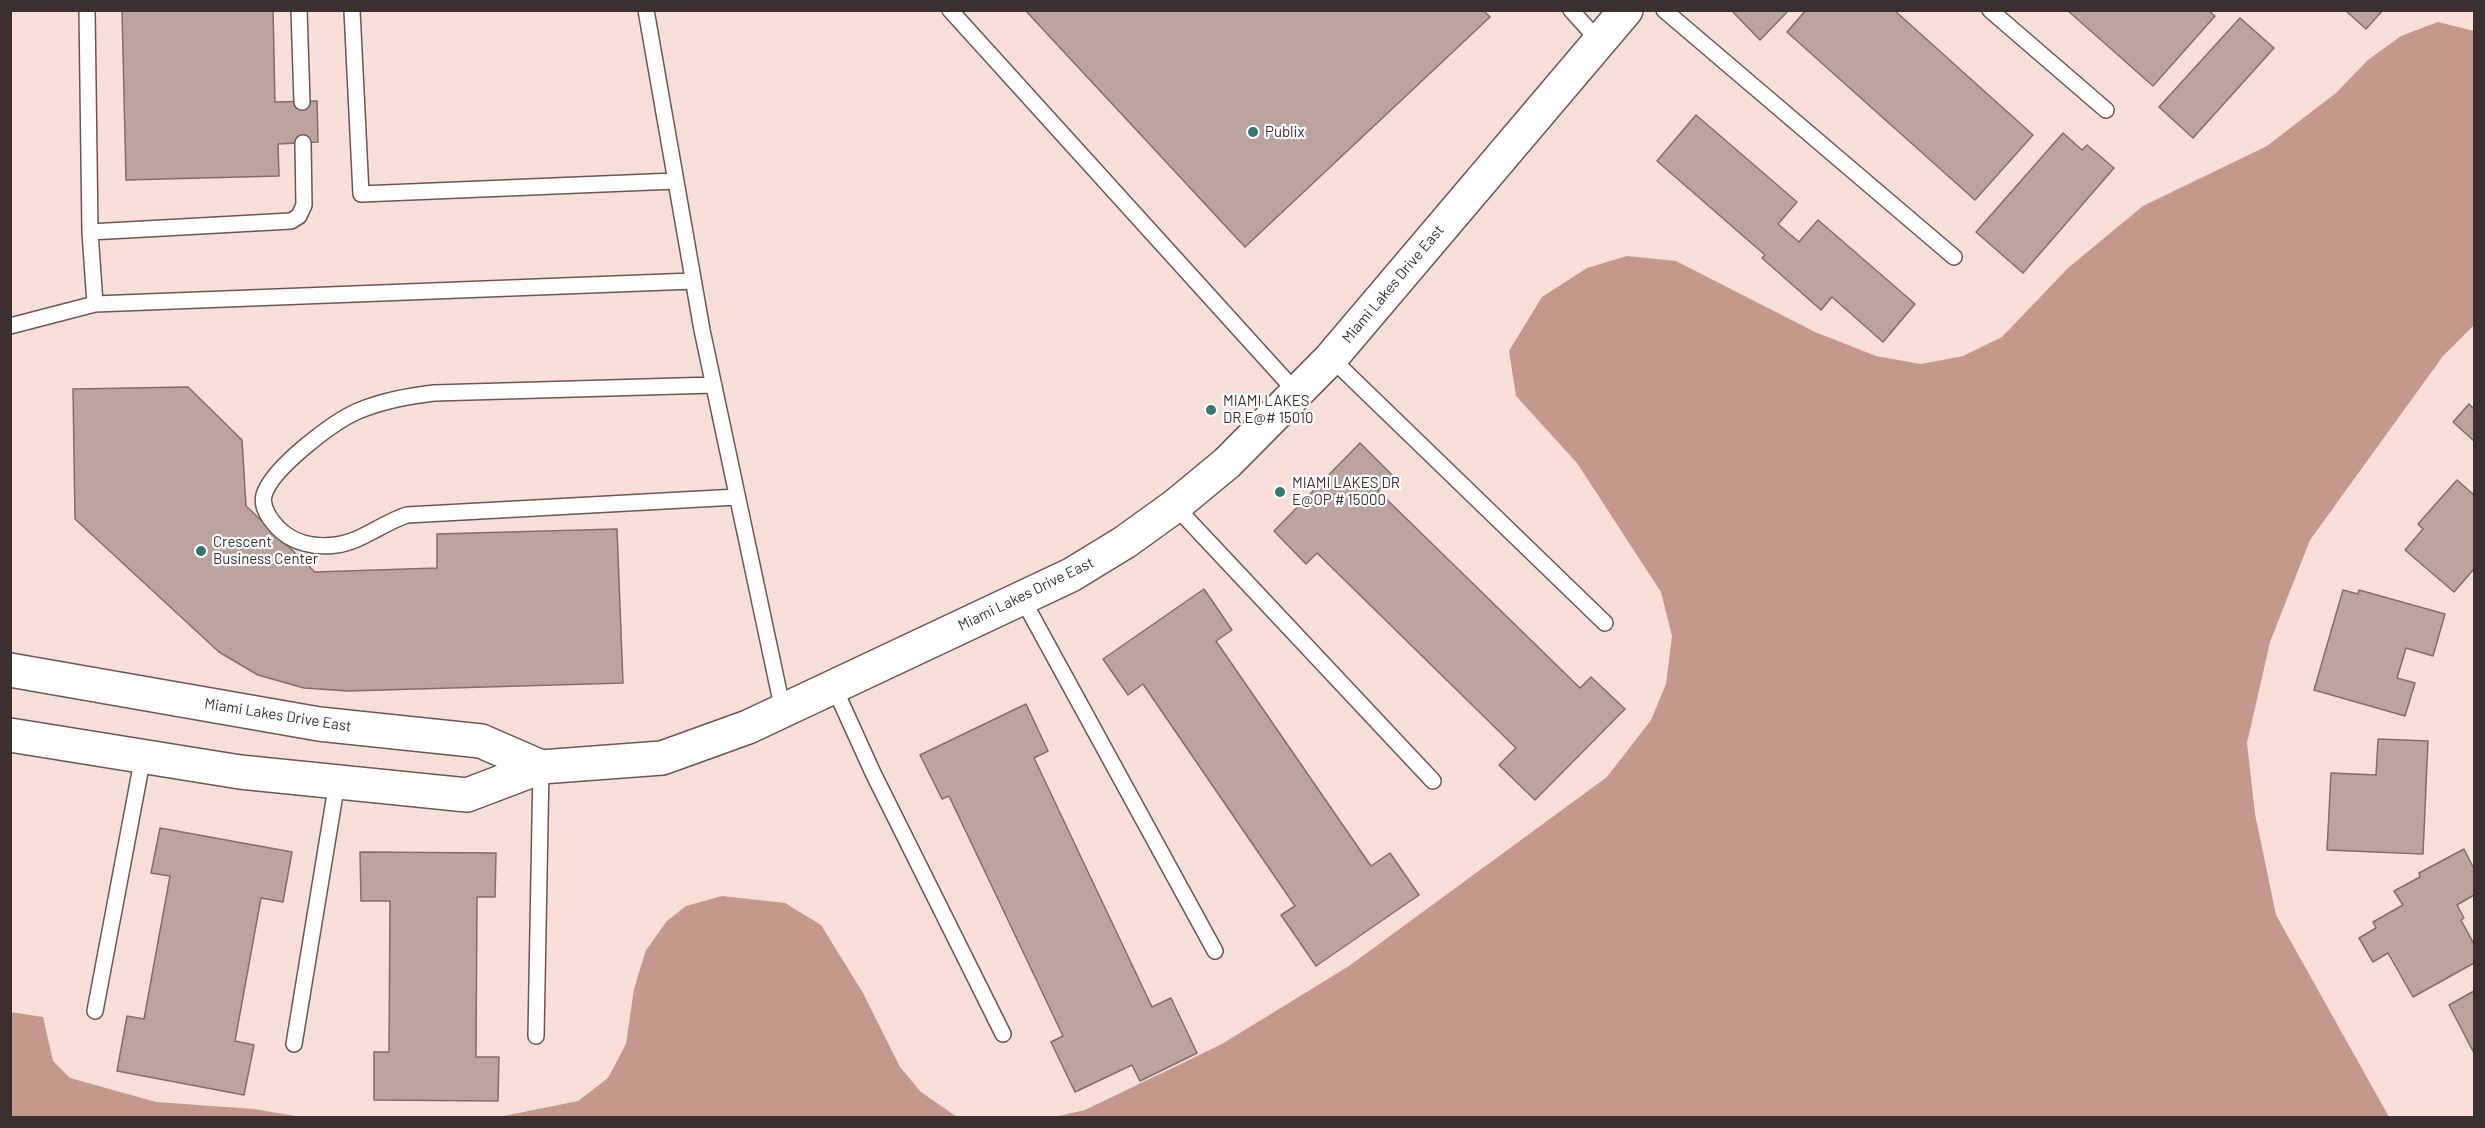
<!DOCTYPE html>
<style>
body{margin:0}
#map{position:relative;width:2485px;height:1128px;overflow:hidden;background:#f8dfd8;font-family:Barlow,sans-serif}
canvas{display:block}
.frame{position:absolute;inset:0;border:12px solid #3a312e;pointer-events:none}
</style>
<div id="map">
<canvas width="2485" height="1128"></canvas>
<div class="frame"></div>
</div>
<script>
const context = document.querySelector('canvas').getContext('2d');
context.lineJoin = 'round';
function paint(path, color) {
  context.fillStyle = color;
  context.fill(path, 'evenodd');
}
function trace(path, color, width, dash) {
  context.strokeStyle = color;
  context.lineWidth = width;
  context.lineCap = dash ? 'butt' : 'round';
  context.setLineDash(dash || []);
  context.stroke(path);
}
function label(font, color, halo, rows, align = 'center') {
  context.font = font + ' Barlow,sans-serif';
  context.lineWidth = 4.5;
  context.setLineDash([]);
  context.textBaseline = 'middle';
  context.strokeStyle = halo;
  context.fillStyle = color;
  for (const [text, x, y, turn = 0] of rows) {
    context.save();
    context.translate(x, y);
    context.rotate((+turn || 0) * Math.PI / 180);
    context.textAlign = isNaN(turn) ? turn : align;
    if (halo) context.strokeText(text, 0, 0);
    context.fillText(text, 0, 0);
    context.restore();
  }
}
const water = new Path2D(`
 M 2438,22 L 2474,31 L 2474,325 L 2443,356 L 2310,540 L 2270,642 L 2247,743 L 2255,814 L 2276,915 L 2389,1117 L 1054,1117 L 1085,1110 L 1222,1044 L 1349,966 L 1607,777 L 1651,720 L 1666,684 L 1672,636 L 1661,592 L 1577,463 L 1516,396 L 1509,351 L 1542,297 L 1587,268 L 1627,256 L 1676,261 L 1815,332 L 1876,356 L 1921,364 L 1963,356 L 2002,337 L 2068,268 L 2143,206 L 2267,146 L 2336,93 L 2368,60 L 2401,36 Z
 M 722,896 L 785,903 L 821,925 L 863,993 L 900,1067 L 921,1092 L 957,1117 L 499,1117 L 578,1101 L 608,1078 L 626,1044 L 634,989 L 646,950 L 667,921 L 686,906 Z
 M 10,1012 L 43,1017 L 53,1061 L 70,1078 L 156,1102 L 254,1109 L 301,1117 L 11,1117 Z`);
const building = new Path2D(`
 M 122,10 L 273,10 L 275,102 L 317,101 L 318,142 L 278,144 L 279,176 L 126,180 Z
 M 1025,10 L 1483,10 L 1490,17 L 1245,247 Z
 M 1731,10 L 1789,10 L 1760,40 Z
 M 1806,10 L 1894,10 L 2033,135 L 1975,200 L 1787,32 Z
 M 2067,10 L 2208,10 L 2215,16 L 2153,86 Z
 M 2345,10 L 2383,10 L 2366,29 Z
 M 2240,18 L 2274,48 L 2193,138 L 2159,107 Z
 M 1696,115 L 1797,202 L 1778,224 L 1799,242 L 1818,220 L 1915,304 L 1883,342 L 1832,297 L 1821,310 L 1762,258 L 1765,255 L 1657,161 Z
 M 2063,133 L 2082,150 L 2087,145 L 2114,168 L 2023,273 L 1976,232 Z
 M 188,387 L 242,440 L 246,506 L 315,572 L 437,568 L 437,534 L 617,529 L 623,683 L 348,691 L 304,688 L 258,675 L 219,652 L 75,519 L 73,389 Z
 M 2469,404 L 2474,409 L 2474,441 L 2453,422 Z
 M 1360,443 L 1393,476 L 1378,491 L 1580,688 L 1591,677 L 1625,709 L 1535,800 L 1499,765 L 1516,748 L 1317,553 L 1306,564 L 1274,531 Z
 M 2457,480 L 2474,495 L 2474,569 L 2454,592 L 2405,550 L 2423,529 L 2418,524 Z
 M 1204,589 L 1232,630 L 1216,641 L 1371,866 L 1390,853 L 1419,895 L 1316,966 L 1281,915 L 1295,906 L 1143,684 L 1128,695 L 1103,659 Z
 M 2343,590 L 2358,594 L 2359,590 L 2445,614 L 2433,656 L 2406,648 L 2397,678 L 2415,683 L 2405,716 L 2314,690 Z
 M 1026,704 L 1048,751 L 1034,758 L 1152,1007 L 1171,998 L 1197,1053 L 1140,1081 L 1132,1065 L 1075,1092 L 1051,1042 L 1063,1036 L 949,796 L 942,799 L 920,755 Z
 M 2378,739 L 2428,741 L 2423,854 L 2327,850 L 2331,773 L 2376,775 Z
 M 160,828 L 292,852 L 283,902 L 261,898 L 235,1041 L 254,1045 L 244,1095 L 117,1071 L 127,1016 L 144,1019 L 170,876 L 151,873 Z
 M 2464,849 L 2474,869 L 2474,895 L 2457,905 L 2464,918 L 2461,920 L 2474,944 L 2474,963 L 2413,997 L 2388,953 L 2373,962 L 2359,938 L 2376,928 L 2373,922 L 2403,905 L 2394,891 L 2420,877 L 2419,873 Z
 M 360,852 L 496,853 L 495,897 L 477,897 L 476,1057 L 499,1057 L 498,1101 L 374,1100 L 374,1052 L 389,1052 L 390,901 L 361,901 Z
 M 2474,991 L 2474,1053 L 2449,1005 Z`);
const lane = new Path2D(`
 M 299,10 L 302,102
 M 352,10 L 361,194 L 675,181
 M 646,10 L 702,330 L 783,711
 M 950,10 L 1297,393
 M 1571,10 L 1599,41
 M 1664,10 L 1954,257
 M 1990,10 L 2106,110
 M 90,232 L 291,221 L 299,216 L 304,205 L 303,143
 M 95,304 L 693,281
 M 10,326 L 95,304 L 90,232 L 87,10
 M 1331,358 L 1605,623
 M 714,385 L 434,393 C 408,396 382,401 358,411 C 333,422 272,468 264,495 C 261,507 269,518 277,527 C 292,543 314,548 336,545 C 361,542 382,523 407,515 L 737,497
 M 1175,506 L 1433,781
 M 1022,598 L 1215,951
 M 834,687 L 873,773 L 1003,1034
 M 95,1011 L 143,756
 M 536,1036 L 541,767
 M 294,1044 L 337,782`);
const secondary = new Path2D(`
 M 10,670 L 319,724 L 481,741 L 541,767
 M 10,735 L 240,772 L 467,795 L 541,767 L 662,758 L 748,727 L 1071,575 L 1125,542 L 1175,506 L 1227,463 L 1331,358 L 1626,10`);
const markers = [
 [1253,132,6,"#307872"],
 [1211,410,6,"#307872"],
 [1280,492,6,"#307872"],
 [201,551,6,"#307872"]
];
const poiNames = [
 ["Publix",1265,132],
 ["MIAMI LAKES",1223,401],
 ["DR E@# 15010",1223,418],
 ["MIAMI LAKES DR",1292,483],
 ["E@OP # 15000",1292,500],
 ["Crescent",213,542],
 ["Business Center",213,559]
];
const streetNames = [
 ["Miami Lakes Drive East",1393,284,-50],
 ["Miami Lakes Drive East",1026,594,-26],
 ["Miami Lakes Drive East",278,715,9]
];
paint(water, '#c4988a');
paint(building, '#bba49d');
trace(building, '#836e67', 1.5);
trace(lane, '#6c5751', 18);
trace(secondary, '#6c5751', 36);
trace(lane, '#fff', 15);
trace(secondary, '#fff', 33);
for (const [x, y, r, color] of markers) {
  const dot = new Path2D();
  dot.arc(x, y, r, 0, 2 * Math.PI);
  context.fillStyle = color;
  context.fill(dot);
  trace(dot, '#fff', 2);
}
label('15px', '#3a312e', '#fff', poiNames, 'left');
label('15px', '#3a312e', '#fff', streetNames);
</script>
